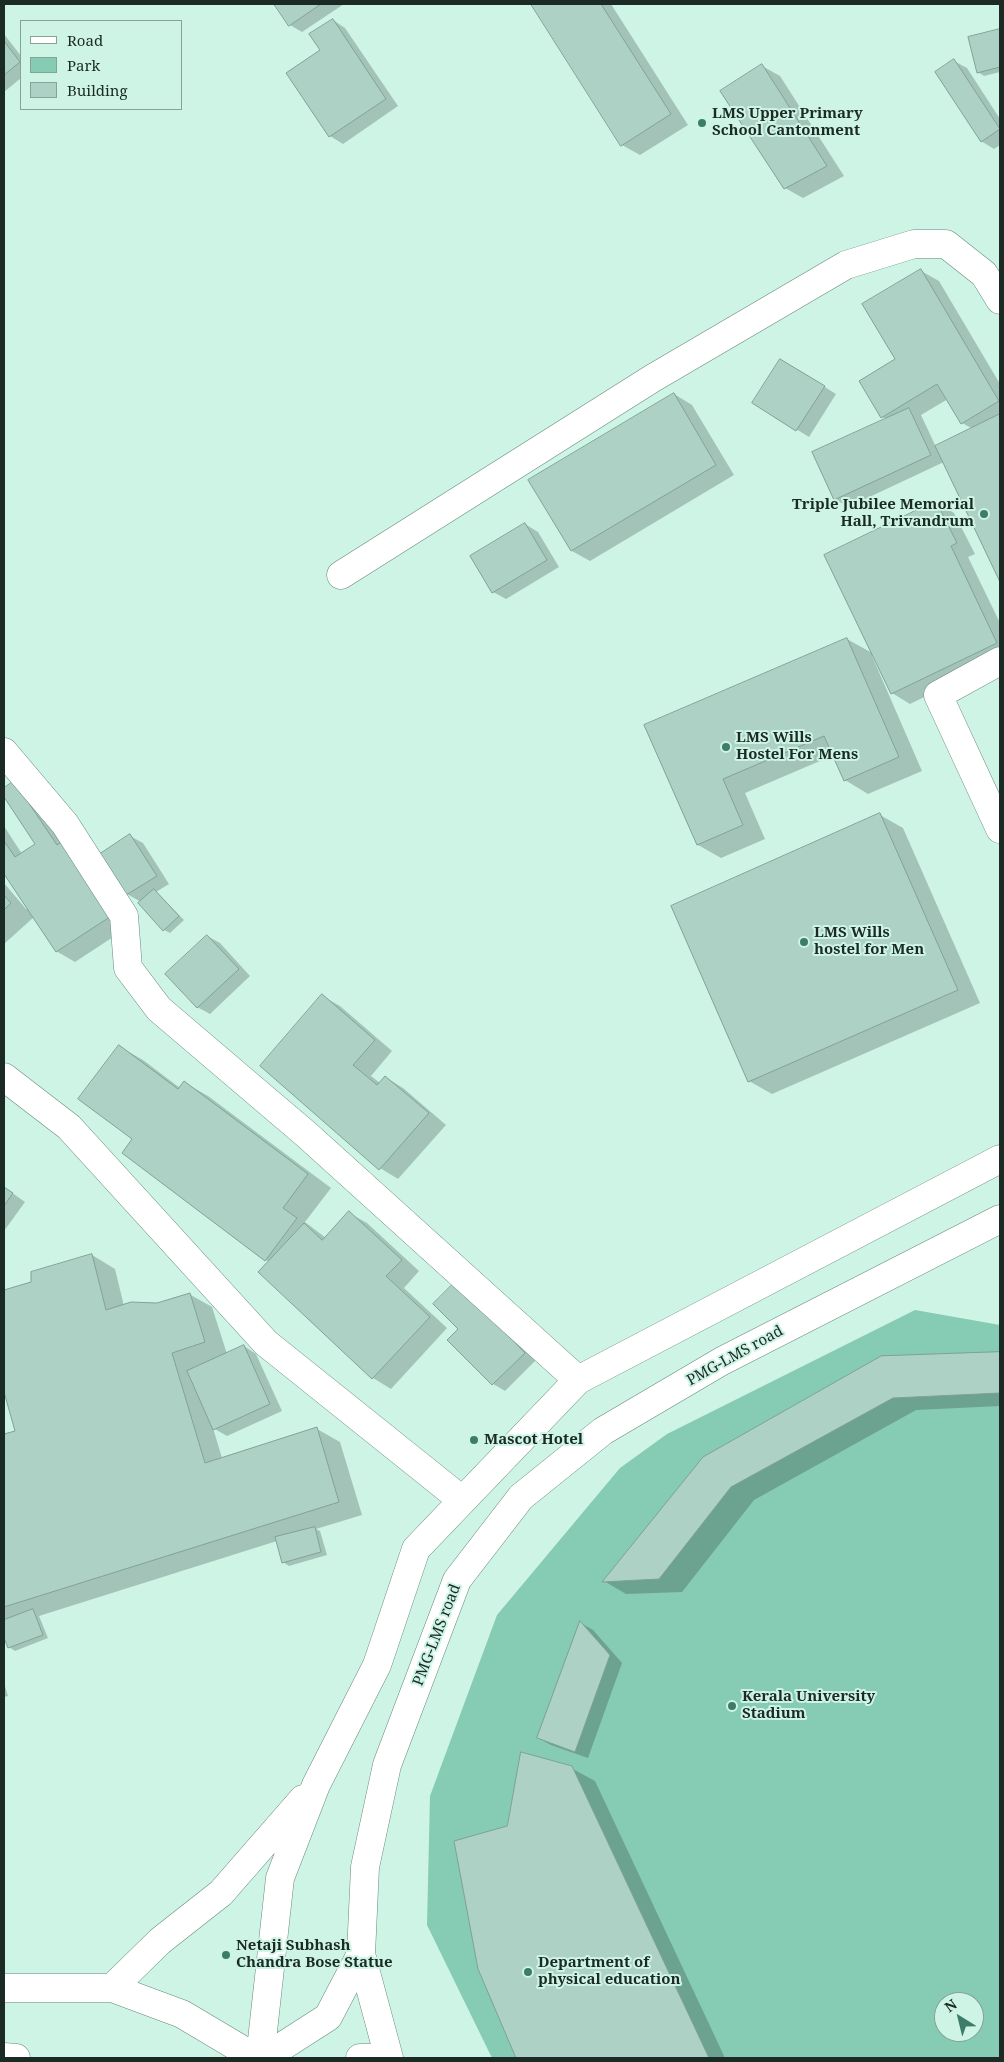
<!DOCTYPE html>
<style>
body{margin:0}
#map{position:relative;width:1004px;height:2062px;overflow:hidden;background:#cef4e6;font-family:"Noto Serif",serif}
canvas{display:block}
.frame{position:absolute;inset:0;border:5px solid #1b2a25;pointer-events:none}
.legend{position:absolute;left:20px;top:20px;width:162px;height:90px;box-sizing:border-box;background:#cef4e6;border:1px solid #86a399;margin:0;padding:6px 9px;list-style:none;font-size:15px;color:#1b2a25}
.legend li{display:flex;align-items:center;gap:10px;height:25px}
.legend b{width:25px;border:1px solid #86a399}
.north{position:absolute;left:934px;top:1992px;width:50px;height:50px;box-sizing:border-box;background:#cef4e6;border:1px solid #86a399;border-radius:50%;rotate:324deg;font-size:14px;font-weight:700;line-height:20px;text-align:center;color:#1b2a25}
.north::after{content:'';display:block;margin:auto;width:18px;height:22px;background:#3e7c6a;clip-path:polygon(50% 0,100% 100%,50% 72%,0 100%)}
</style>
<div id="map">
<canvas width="1004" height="2062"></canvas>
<div class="frame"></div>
<ul class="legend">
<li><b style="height:6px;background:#fff"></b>Road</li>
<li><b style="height:14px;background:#86cbb4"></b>Park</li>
<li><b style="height:14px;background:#add2c5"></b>Building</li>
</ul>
<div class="north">N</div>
</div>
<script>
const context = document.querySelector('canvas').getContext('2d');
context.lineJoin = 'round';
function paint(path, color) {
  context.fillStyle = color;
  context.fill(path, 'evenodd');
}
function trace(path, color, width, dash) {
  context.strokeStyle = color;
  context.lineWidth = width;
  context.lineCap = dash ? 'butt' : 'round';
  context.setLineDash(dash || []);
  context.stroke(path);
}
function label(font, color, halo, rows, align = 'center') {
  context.font = font + ' "Noto Serif",serif';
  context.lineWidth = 4;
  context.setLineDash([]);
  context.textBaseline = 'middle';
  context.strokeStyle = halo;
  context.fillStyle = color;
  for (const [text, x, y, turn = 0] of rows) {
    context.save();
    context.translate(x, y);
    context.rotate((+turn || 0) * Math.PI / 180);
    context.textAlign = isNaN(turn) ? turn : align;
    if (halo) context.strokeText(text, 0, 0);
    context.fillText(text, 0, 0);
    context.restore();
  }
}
const green = new Path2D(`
 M 915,1310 L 1000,1325 L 1000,2058 L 492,2058 L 427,1925 L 430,1796 L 497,1615 L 620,1468 L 667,1434 ZM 944,2002 L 974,2002 L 974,2032 L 944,2032 Z`);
const shadow = new Path2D(`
 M 275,4 L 344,4 L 302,32 L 290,25 Z
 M 532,4 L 611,4 L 688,125 L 640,155 L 622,145 Z
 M 333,20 L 345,28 L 398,106 L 343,144 L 330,136 L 288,73 L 321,50 Z
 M 1000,31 L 1000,72 L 984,76 L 978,72 Z
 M 4,34 L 21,56 L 21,78 L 4,92 Z
 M 954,61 L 967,68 L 1000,119 L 1000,145 L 994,149 L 981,141 Z
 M 762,66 L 780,76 L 844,176 L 803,198 L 785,188 Z
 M 921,271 L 939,281 L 1000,384 L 1000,579 L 944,462 L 848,507 L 835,499 L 887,419 L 882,417 ZM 948,399 L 962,423 L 973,429 L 936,447 L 921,415 Z
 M 781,360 L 836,394 L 809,437 L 754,403 Z
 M 674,394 L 692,405 L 734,475 L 590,561 L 572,551 Z
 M 936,502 L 954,513 L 975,554 L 968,557 L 1000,623 L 1000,660 L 910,704 L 892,693 L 874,655 L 872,656 L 922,771 L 868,794 L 845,780 L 834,755 L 745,793 L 765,839 L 721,858 L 698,845 L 646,726 L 847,639 L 874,654 Z
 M 525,524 L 538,532 L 559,567 L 506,599 L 493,592 Z
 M 14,783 L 136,922 L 75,962 L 56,951 L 34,917 L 4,944 L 4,883 L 26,909 L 28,908 L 4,872 L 4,826 L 22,854 L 36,845 L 4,795 L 4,790 Z
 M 880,815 L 903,828 L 980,1003 L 772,1094 L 749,1081 Z
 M 130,836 L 143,843 L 169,884 L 156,892 L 184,920 L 170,933 L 164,930 L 141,902 L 127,894 L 101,854 Z
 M 207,936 L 220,943 L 250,976 L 210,1014 L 197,1007 Z
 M 322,996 L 340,1006 L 392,1051 L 371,1076 L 380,1083 L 385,1077 L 403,1088 L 446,1125 L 398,1179 L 380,1168 Z
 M 120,1047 L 143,1060 L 180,1088 L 185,1083 L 208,1096 L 331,1188 L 305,1222 L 326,1238 L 349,1213 L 367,1223 L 419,1271 L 404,1288 L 447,1328 L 391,1389 L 373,1378 L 269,1262 L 124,1153 L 134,1139 Z
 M 4,1187 L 25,1202 L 4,1231 Z
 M 92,1255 L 115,1269 L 124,1306 L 158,1304 L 189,1294 L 212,1307 L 227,1354 L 244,1346 L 256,1354 L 282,1411 L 227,1436 L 213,1428 L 222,1458 L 317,1429 L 340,1442 L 362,1515 L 316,1529 L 320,1531 L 327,1555 L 289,1566 L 283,1562 L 277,1541 L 39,1616 L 48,1638 L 15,1651 L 9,1647 L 4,1634 L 4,1436 L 17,1432 L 4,1388 L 4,1291 L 32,1282 Z
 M 456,1283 L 536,1360 L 505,1391 L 493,1384 L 460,1329 Z
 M 1000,1354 L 1000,1406 L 916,1410 L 754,1500 L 682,1592 L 626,1594 L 604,1581 L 881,1358 Z
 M 581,1623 L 593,1630 L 622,1663 L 588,1758 L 551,1745 L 538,1738 Z
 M 4,1683 L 8,1696 L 4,1697 Z
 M 571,1768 L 595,1781 L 725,2058 L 517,2058 L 479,1969 L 508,1827 Z`);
const building = new Path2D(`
 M 274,4 L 321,4 L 289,26 Z
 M 531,4 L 601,4 L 671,114 L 621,146 Z
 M 333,19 L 386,99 L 329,137 L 286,73 L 320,50 L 309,34 Z
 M 1000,29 L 1000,67 L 977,73 L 968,37 Z
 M 4,41 L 20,62 L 4,75 Z
 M 954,59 L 1000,129 L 981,142 L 935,72 Z
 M 762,64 L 827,166 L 784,189 L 720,91 Z
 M 921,269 L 999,401 L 961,424 L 937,384 L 881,418 L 859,381 L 895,359 L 862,304 Z
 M 780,359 L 825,386 L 796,431 L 752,403 Z
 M 674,393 L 716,465 L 571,551 L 528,480 Z
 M 909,408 L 931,455 L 834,500 L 812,452 Z
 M 1000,414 L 1000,582 L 935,446 Z
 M 936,501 L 957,543 L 951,546 L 997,643 L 891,694 L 824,555 Z
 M 525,523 L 547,560 L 492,593 L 470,556 Z
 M 847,638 L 899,757 L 844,781 L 824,736 L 723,779 L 743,825 L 697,845 L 644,725 Z
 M 14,781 L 57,845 L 69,837 L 119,911 L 56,952 L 4,874 L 4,841 L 15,857 L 35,844 L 4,797 L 4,788 Z
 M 880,813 L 958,990 L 748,1082 L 671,906 Z
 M 130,834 L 157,876 L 126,895 L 100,854 Z
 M 154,889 L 179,916 L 163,931 L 138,903 Z
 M 4,895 L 11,903 L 4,910 Z
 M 207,935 L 239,969 L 197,1008 L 165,974 Z
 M 322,994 L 375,1040 L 353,1065 L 377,1085 L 385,1076 L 429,1113 L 379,1170 L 260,1066 Z
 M 119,1045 L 178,1089 L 184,1081 L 308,1174 L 283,1208 L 297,1218 L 265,1261 L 122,1153 L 132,1139 L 78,1099 Z
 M 4,1187 L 13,1193 L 4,1206 Z
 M 349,1211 L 402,1260 L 386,1276 L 430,1317 L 372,1379 L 258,1272 L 304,1223 L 322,1240 Z
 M 92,1254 L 106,1310 L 131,1302 L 157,1303 L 190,1293 L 205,1342 L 172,1353 L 205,1463 L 317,1427 L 339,1502 L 4,1607 L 4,1434 L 15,1431 L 4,1392 L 4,1290 L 31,1282 L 31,1272 Z
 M 456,1281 L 525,1353 L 492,1385 L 447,1340 L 458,1329 L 433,1304 Z
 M 244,1345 L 270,1404 L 213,1430 L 187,1371 Z
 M 1000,1352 L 1000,1393 L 893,1398 L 731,1487 L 659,1579 L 602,1582 L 703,1457 L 881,1356 Z
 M 315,1527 L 321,1552 L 282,1563 L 275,1537 Z
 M 33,1609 L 43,1635 L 8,1648 L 4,1638 L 4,1620 Z
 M 580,1621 L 610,1655 L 575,1752 L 537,1738 Z
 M 521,1752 L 572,1766 L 709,2058 L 516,2058 L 478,1969 L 454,1841 L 507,1826 Z`);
const minor = new Path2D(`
 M 341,575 L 653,378 L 846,265 L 914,244 L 946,244 L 984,274 L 1000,300
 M 1000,661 L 938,695 L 1000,829
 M 4,752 L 65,824 L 124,916 L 128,968 L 159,1009 L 307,1135 L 578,1380
 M 4,1077 L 69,1127 L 266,1343 L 462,1500`);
const major = new Path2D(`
 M 361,1954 L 389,2058
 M 4,1988 L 112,1988 L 182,2014 L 256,2058
 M 112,1988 L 160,1941 L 221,1893 L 303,1799
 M 4,2057 L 16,2058
 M 260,2058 L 280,1878 L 316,1785 L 377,1665 L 416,1549 L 578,1380 L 1000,1159
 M 264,2058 L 328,2017 L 361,1954 L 365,1867 L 387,1765 L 457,1580 L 521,1497 L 603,1431 L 722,1361 L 1000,1219
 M 360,2058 L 389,2058`);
const markers = [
 [702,123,5,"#3e7c6a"],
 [984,514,5,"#3e7c6a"],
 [726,747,5,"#3e7c6a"],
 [804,942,5,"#3e7c6a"],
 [474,1440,5,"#3e7c6a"],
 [732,1706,5,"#3e7c6a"],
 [226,1955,5,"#3e7c6a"],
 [528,1972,5,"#3e7c6a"]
];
const poiNames = [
 ["LMS Upper Primary",712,114],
 ["School Cantonment",712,131],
 ["Triple Jubilee Memorial",974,505,"right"],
 ["Hall, Trivandrum",974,522,"right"],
 ["LMS Wills",736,738],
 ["Hostel For Mens",736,755],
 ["LMS Wills",814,933],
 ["hostel for Men",814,950],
 ["Mascot Hotel",484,1440],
 ["Kerala University",742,1697],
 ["Stadium",742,1714],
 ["Netaji Subhash",236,1946],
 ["Chandra Bose Statue",236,1963],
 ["Department of",538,1963],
 ["physical education",538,1980]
];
const streetNames = [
 ["PMG-LMS road",735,1356,-29],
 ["PMG-LMS road",437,1635,-69]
];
paint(green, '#86cbb4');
paint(shadow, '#0003');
paint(building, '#add2c5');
trace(building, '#7fa296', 1);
trace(minor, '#66897d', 29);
trace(major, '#66897d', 29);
trace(minor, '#fff', 28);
trace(major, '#fff', 28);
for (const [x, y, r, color] of markers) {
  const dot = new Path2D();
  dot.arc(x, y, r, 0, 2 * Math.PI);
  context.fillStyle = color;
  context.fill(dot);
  trace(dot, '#cef4e6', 2);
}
label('bold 15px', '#1b2a25', '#cef4e6', poiNames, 'left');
label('15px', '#1b2a25', '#cef4e6', streetNames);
</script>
